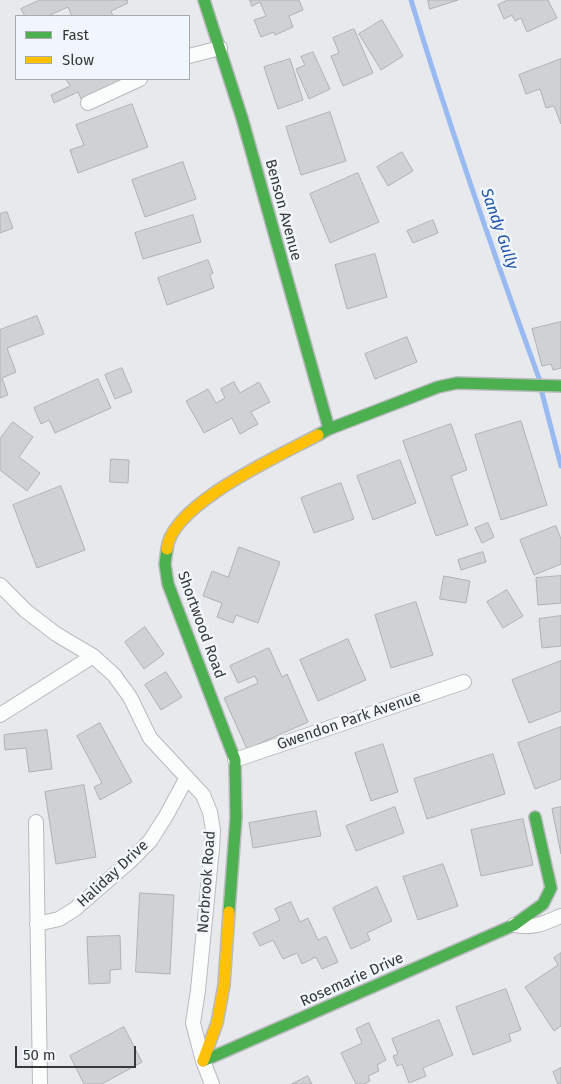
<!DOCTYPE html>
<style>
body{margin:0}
#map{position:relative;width:561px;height:1084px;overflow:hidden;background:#e7e9ec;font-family:"Fira Sans",sans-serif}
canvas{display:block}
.legend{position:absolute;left:15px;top:15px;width:175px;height:65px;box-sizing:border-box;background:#f1f6fd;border:1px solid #a6aaaf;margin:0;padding:6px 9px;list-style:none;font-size:15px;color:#36383a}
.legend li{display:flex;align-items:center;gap:10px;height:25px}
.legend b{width:25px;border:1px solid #a6aaaf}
.scale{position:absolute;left:15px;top:1046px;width:121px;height:22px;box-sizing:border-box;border:2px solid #36383a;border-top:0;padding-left:6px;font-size:15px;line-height:18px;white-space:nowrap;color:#36383a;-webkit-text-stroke:4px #f1f6fd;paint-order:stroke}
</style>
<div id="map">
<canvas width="561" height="1084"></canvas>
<ul class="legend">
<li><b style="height:6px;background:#4caf50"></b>Fast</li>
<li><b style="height:6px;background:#ffc107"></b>Slow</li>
</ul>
<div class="scale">50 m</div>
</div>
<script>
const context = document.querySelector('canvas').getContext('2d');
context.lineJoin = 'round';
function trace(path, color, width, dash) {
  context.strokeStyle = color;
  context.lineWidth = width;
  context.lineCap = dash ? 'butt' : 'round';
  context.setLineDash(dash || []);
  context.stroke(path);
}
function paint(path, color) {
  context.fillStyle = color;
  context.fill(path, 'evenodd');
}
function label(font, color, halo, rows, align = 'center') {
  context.font = font + ' "Fira Sans",sans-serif';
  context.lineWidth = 5;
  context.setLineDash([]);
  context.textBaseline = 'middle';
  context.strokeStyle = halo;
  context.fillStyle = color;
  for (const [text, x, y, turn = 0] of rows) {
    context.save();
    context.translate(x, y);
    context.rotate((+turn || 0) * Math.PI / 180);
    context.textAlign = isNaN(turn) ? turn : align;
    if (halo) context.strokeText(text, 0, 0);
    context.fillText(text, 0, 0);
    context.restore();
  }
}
const stream = new Path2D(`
 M 411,0 C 450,128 494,255 540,381
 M 541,389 L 561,466`);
const building = new Path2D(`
 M 40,0 L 127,0 L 128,3 L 111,11 L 113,16 L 72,16 L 68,7 L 48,16 L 25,16 L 21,9 Z
 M 250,0 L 299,0 L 303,10 L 289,16 L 293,27 L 275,35 L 274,32 L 261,37 L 254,20 L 266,16 L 260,2 L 252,6 Z
 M 428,0 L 458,0 L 430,9 Z
 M 508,0 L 548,0 L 557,18 L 527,32 L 521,18 L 515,21 L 512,15 L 504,19 L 498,5 Z
 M 382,20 L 403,56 L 381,70 L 359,34 Z
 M 354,29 L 373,73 L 343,86 L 331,56 L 339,53 L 333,38 Z
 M 313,52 L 330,89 L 309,99 L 296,69 L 305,65 L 301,57 Z
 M 290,59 L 303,100 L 278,109 L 264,67 Z
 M 561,59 L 561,124 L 554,106 L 546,108 L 540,89 L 526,94 L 519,75 Z
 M 66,79 L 119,79 L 121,83 L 82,101 L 78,92 L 54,103 L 51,95 L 70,86 Z
 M 132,104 L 148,147 L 78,173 L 70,150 L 84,145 L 76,125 Z
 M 330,112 L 346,161 L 301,175 L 286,127 Z
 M 402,152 L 413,171 L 388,186 L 377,167 Z
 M 183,162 L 196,199 L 145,217 L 132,180 Z
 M 358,173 L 379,222 L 330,243 L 310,194 Z
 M 7,212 L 13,228 L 0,233 L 0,214 Z
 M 193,215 L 201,242 L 143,259 L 135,233 Z
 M 433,220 L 438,233 L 413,243 L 407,231 Z
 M 375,254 L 387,297 L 347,309 L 335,265 Z
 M 208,260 L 213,273 L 210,275 L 214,288 L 167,305 L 158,278 Z
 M 37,316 L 44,334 L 7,348 L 16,372 L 2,378 L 8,395 L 0,398 L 0,330 Z
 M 561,322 L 561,368 L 553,370 L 551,364 L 542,366 L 532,329 Z
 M 407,337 L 417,362 L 375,379 L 365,354 Z
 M 122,368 L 132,392 L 115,399 L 105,375 Z
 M 98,379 L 111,408 L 55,433 L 49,420 L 41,424 L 34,408 Z
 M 234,382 L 240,393 L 259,382 L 270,402 L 251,412 L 258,424 L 240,434 L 232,418 L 204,433 L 186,401 L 208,389 L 216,403 L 225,398 L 221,389 Z
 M 521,421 L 547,505 L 501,520 L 475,435 Z
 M 13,422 L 33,437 L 19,457 L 40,473 L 27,491 L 0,470 L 0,439 Z
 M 451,424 L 467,470 L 451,476 L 468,525 L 436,536 L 403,441 Z
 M 111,459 L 129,460 L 128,483 L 110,482 Z
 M 400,460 L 416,503 L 373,520 L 357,476 Z
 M 341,483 L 354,519 L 314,533 L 301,498 Z
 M 61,486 L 85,550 L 37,568 L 13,505 Z
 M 488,523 L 494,537 L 482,543 L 475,528 Z
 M 556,526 L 561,539 L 561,564 L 534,575 L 520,540 Z
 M 239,547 L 280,562 L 258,623 L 236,615 L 233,623 L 217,617 L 222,603 L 203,596 L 212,571 L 228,577 Z
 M 483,552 L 486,562 L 461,570 L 458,560 Z
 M 444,576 L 470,581 L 466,603 L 440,599 Z
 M 561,576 L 561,603 L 538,605 L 536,578 Z
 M 507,590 L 523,616 L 503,628 L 487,602 Z
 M 416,602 L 433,655 L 391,668 L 375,615 Z
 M 561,616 L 561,646 L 542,648 L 539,619 Z
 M 145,627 L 164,654 L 144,669 L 125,642 Z
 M 348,639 L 366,680 L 318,701 L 300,660 Z
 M 269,648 L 282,677 L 287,674 L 308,722 L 247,749 L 224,698 L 258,683 L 255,676 L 238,683 L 230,666 Z
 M 561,661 L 561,711 L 529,723 L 512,680 Z
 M 166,672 L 182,697 L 161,710 L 145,685 Z
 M 100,723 L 132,782 L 100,800 L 94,787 L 102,783 L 77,736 Z
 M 561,727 L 561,779 L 535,789 L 518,743 Z
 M 47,730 L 52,769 L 29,772 L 26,748 L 5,750 L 4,735 Z
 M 383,744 L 398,792 L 371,801 L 355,753 Z
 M 493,754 L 505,794 L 427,819 L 414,779 Z
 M 84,785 L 96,857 L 56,864 L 45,792 Z
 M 395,807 L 404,833 L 356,851 L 346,826 Z
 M 561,807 L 561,854 L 552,809 Z
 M 316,811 L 321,836 L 253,848 L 249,823 Z
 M 523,819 L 533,865 L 481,876 L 471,830 Z
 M 443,864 L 458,906 L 418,920 L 403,877 Z
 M 377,887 L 392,921 L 367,933 L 370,940 L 351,949 L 333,908 Z
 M 140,893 L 174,895 L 170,974 L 136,972 Z
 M 291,902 L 300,922 L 308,918 L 318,940 L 326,936 L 338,962 L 322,969 L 316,957 L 302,964 L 297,953 L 283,959 L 273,940 L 260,946 L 253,933 L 280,920 L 275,909 Z
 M 120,936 L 121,969 L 110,970 L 110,983 L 89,984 L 87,937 Z
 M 561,953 L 561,1026 L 554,1031 L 525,987 L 558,965 L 554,958 Z
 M 506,989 L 521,1030 L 509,1034 L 511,1041 L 473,1055 L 456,1007 Z
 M 439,1020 L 453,1055 L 423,1068 L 426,1076 L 409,1083 L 402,1064 L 397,1066 L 393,1056 L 398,1054 L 392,1039 Z
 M 369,1023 L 386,1060 L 377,1065 L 379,1071 L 368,1076 L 370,1081 L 364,1084 L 356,1084 L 341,1053 L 362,1043 L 356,1029 Z
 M 124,1027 L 142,1062 L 102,1084 L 84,1084 L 70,1056 Z
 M 561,1068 L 561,1084 L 558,1084 L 553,1072 Z
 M 308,1076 L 312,1084 L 292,1084 Z`);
const street = new Path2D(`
 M 189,56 L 220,48
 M 88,103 L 140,79
 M 0,585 L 26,611 L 56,634 L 93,656 L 114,675 L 130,697 L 150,738 L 203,795 L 210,812 L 213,830 L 212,848 L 198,990 L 193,1023 L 203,1061 L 212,1084
 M 0,715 L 93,656
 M 235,760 L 464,682
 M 36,822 L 40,1084
 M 37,924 L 59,919 L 75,909 L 129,862 L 150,841 L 166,816 L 186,779
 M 514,925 C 534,929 544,923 561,916`);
const fast = new Path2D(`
 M 204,0 L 242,118 L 329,429
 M 318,435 L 329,429 L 438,387 L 457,383 L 561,386
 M 167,549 L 165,564 L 168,584 L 235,760 L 236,818 L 229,912
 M 203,1061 L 514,925 L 543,904 L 551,888 L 535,817`);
const slow = new Path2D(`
 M 167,549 C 171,504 281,455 318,435
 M 203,1061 L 217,1023 L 224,985 L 229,912`);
const streetNames = [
 ["Benson Avenue",283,210,75],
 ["Shortwood Road",201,625,70],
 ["Gwendon Park Avenue",349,721,-19],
 ["Haliday Drive",113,874,-43],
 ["Norbrook Road",207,882,-86],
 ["Rosemarie Drive",352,980,-24]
];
const waterNames = [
 ["Sandy Gully",499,229,71]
];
trace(stream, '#99baf1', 5);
paint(building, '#d0d1d4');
trace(building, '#afb1b3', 1);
trace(street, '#b9babd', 16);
trace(fast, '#b9babd', 14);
trace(slow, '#b9babd', 14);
trace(street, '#fbfcfc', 14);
trace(fast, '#4caf50', 11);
trace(slow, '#ffc107', 11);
label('15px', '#36383a', '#f1f6fd', streetNames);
label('italic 16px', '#1e52ab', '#f1f6fd', waterNames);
</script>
